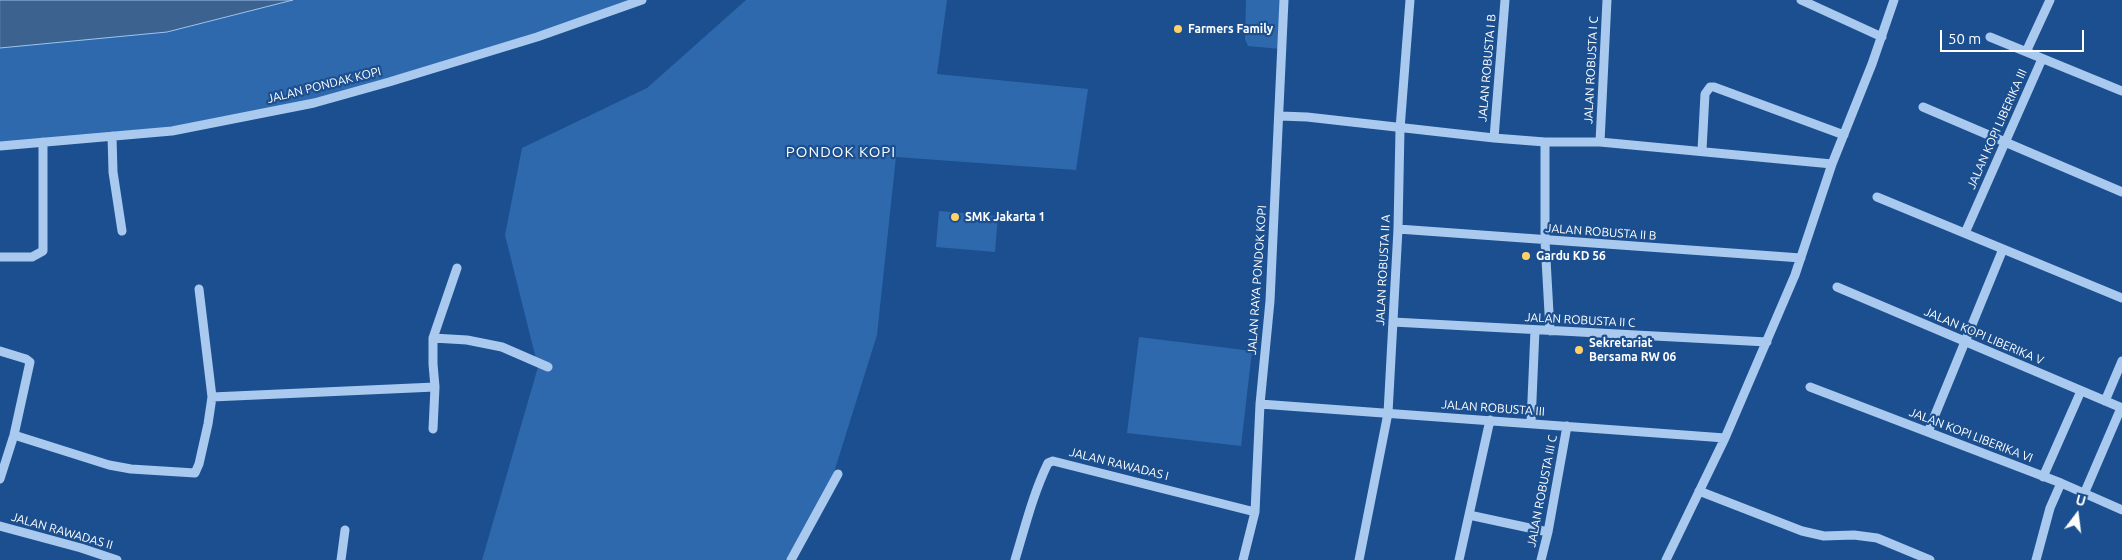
<!DOCTYPE html>
<style>
body{margin:0}
#map{position:relative;width:2122px;height:560px;overflow:hidden;background:#1b4f8f;font-family:Ubuntu,sans-serif}
canvas{display:block}
.north{position:absolute;left:2052px;top:490px;width:50px;height:50px;-webkit-text-stroke:4px #1b4f8f;paint-order:stroke;rotate:15deg;font-size:14px;font-weight:700;line-height:20px;text-align:center;color:#fff}
.north::after{content:'';display:block;margin:auto;width:18px;height:22px;background:#fff;clip-path:polygon(50% 0,100% 100%,50% 72%,0 100%)}
.scale{position:absolute;left:1940px;top:30px;width:144px;height:22px;box-sizing:border-box;border:2px solid #fff;border-top:0;padding-left:6px;font-size:15px;line-height:18px;white-space:nowrap;color:#fff;-webkit-text-stroke:4px #1b4f8f;paint-order:stroke}
</style>
<div id="map">
<canvas width="2122" height="560"></canvas>
<div class="north">U</div>
<div class="scale">50 m</div>
</div>
<script>
const context = document.querySelector('canvas').getContext('2d');
context.lineJoin = 'round';
function paint(path, color) {
  context.fillStyle = color;
  context.fill(path, 'evenodd');
}
function trace(path, color, width, dash) {
  context.strokeStyle = color;
  context.lineWidth = width;
  context.lineCap = dash ? 'butt' : 'round';
  context.setLineDash(dash || []);
  context.stroke(path);
}
function label(font, color, halo, rows, align = 'center') {
  context.font = font + ' Ubuntu,sans-serif';
  context.lineWidth = 4.5;
  context.setLineDash([]);
  context.textBaseline = 'middle';
  context.strokeStyle = halo;
  context.fillStyle = color;
  for (const [text, x, y, turn = 0] of rows) {
    context.save();
    context.translate(x, y);
    context.rotate((+turn || 0) * Math.PI / 180);
    context.textAlign = isNaN(turn) ? turn : align;
    if (halo) context.strokeText(text, 0, 0);
    context.fillText(text, 0, 0);
    context.restore();
  }
}
const green = new Path2D(`
 M 0,0 L 640,0 L 314,103 L 172,131 L 0,146 Z
 M 746,0 L 947,0 L 937,74 L 1088,89 L 1076,170 L 896,157 L 877,335 L 825,501 L 790,560 L 482,560 L 538,367 L 505,235 L 522,148 L 647,88 Z
 M 1246,0 L 1284,0 L 1281,49 L 1248,46 L 1245,39 Z
 M 939,211 L 998,216 L 995,252 L 936,247 Z
 M 1139,337 L 1252,351 L 1241,446 L 1127,433 Z`);
const water = new Path2D(`
 M 0,0 L 293,0 L 167,32 L 0,48 Z`);
const minor = new Path2D(`
 M 1801,0 L 1882,37
 M 1990,37 L 2122,91
 M 2026,52 L 2050,0
 M 1923,107 L 2122,192
 M 1280,116 L 1307,117 L 1494,138 L 1545,142 L 1600,142 L 1832,164
 M 112,136 L 113,172 L 122,231
 M 1494,138 L 1505,0
 M 1545,142 L 1545,241 L 1550,331
 M 1600,142 L 1607,0
 M 0,146 L 172,131 L 314,103 L 389,82 L 537,37 L 642,0
 M 1702,150 L 1705,94 L 1710,87 L 1714,87 L 1844,135
 M 1877,197 L 2122,298
 M 1398,229 L 1801,258
 M 1965,233 L 2042,59
 M 0,257 L 32,257 L 43,251 L 43,142
 M 1837,287 L 2122,408
 M 1393,322 L 1767,342
 M 433,338 L 467,340 L 502,347 L 548,367
 M 0,351 L 26,359 L 30,362 L 14,435 L 0,479
 M 1810,387 L 2061,483 L 2122,510
 M 212,397 L 435,387 L 433,364 L 433,338 L 457,268
 M 2105,401 L 2122,361
 M 1260,404 L 1725,438
 M 1531,423 L 1535,330
 M 433,429 L 435,387
 M 1928,432 L 2003,249
 M 14,435 L 109,465 L 131,469 L 195,473 L 199,464 L 208,424 L 212,397 L 199,289
 M 2043,477 L 2081,391
 M 1699,491 L 1802,531 L 1824,536 L 1854,535 L 1877,538 L 1930,560
 M 2084,494 L 2121,408
 M 1469,515 L 1548,532
 M 0,526 L 81,548 L 117,560
 M 341,560 L 345,530
 M 791,560 L 838,474
 M 1015,560 C 1025,527 1033,494 1048,463 L 1053,461 L 1255,512
 M 1243,560 L 1255,512 L 1260,404 L 1270,301 L 1284,0
 M 1359,560 L 1388,413 L 1398,229 L 1400,129 L 1410,0
 M 1459,560 L 1490,420
 M 1541,560 L 1548,532 L 1567,426
 M 1666,560 L 1725,438 L 1795,275 L 1832,164 L 1872,64 L 1894,0
 M 2036,560 L 2050,508 L 2061,483`);
const markers = [
 [1178,29,5,"#ffd166"],
 [955,217,5,"#ffd166"],
 [1526,256,5,"#ffd166"],
 [1579,350,5,"#ffd166"]
];
const poiNames = [
 ["Farmers Family",1188,29],
 ["SMK Jakarta 1",965,217],
 ["Gardu KD 56",1536,256],
 ["Sekretariat",1589,343],
 ["Bersama RW 06",1589,357]
];
const streetNames = [
 ["JALAN ROBUSTA I B",1487,68,-85],
 ["JALAN ROBUSTA I C",1591,70,-87],
 ["JALAN PONDAK KOPI",324,85,-14],
 ["JALAN KOPI LIBERIKA III",1997,129,-66],
 ["JALAN ROBUSTA II B",1601,232,4],
 ["JALAN ROBUSTA II A",1383,270,-87],
 ["JALAN RAYA PONDOK KOPI",1257,280,-86],
 ["JALAN ROBUSTA II C",1580,320,3],
 ["JALAN KOPI LIBERIKA V",1984,336,23],
 ["JALAN ROBUSTA III",1493,408,4],
 ["JALAN KOPI LIBERIKA VI",1971,435,21],
 ["JALAN RAWADAS I",1119,464,14],
 ["JALAN ROBUSTA III C",1542,491,-79],
 ["JALAN RAWADAS II",62,531,16]
];
const quarterNames = [
 ["PONDOK KOPI",841,152]
];
paint(green, '#2e69ad');
paint(water, '#3c6290');
trace(water, '#9cc4f0', 1);
trace(minor, '#a9c9ee', 9);
for (const [x, y, r, color] of markers) {
  const dot = new Path2D();
  dot.arc(x, y, r, 0, 2 * Math.PI);
  context.fillStyle = color;
  context.fill(dot);
  trace(dot, '#1b4f8f', 2);
}
label('bold 12px', '#fff', '#1b4f8f', poiNames, 'left');
label('12px', '#fff', '#1b4f8f', streetNames);
context.letterSpacing = '1px';
label('15px', '#fff', '#1b4f8f', quarterNames);
context.letterSpacing = '0px';
</script>
